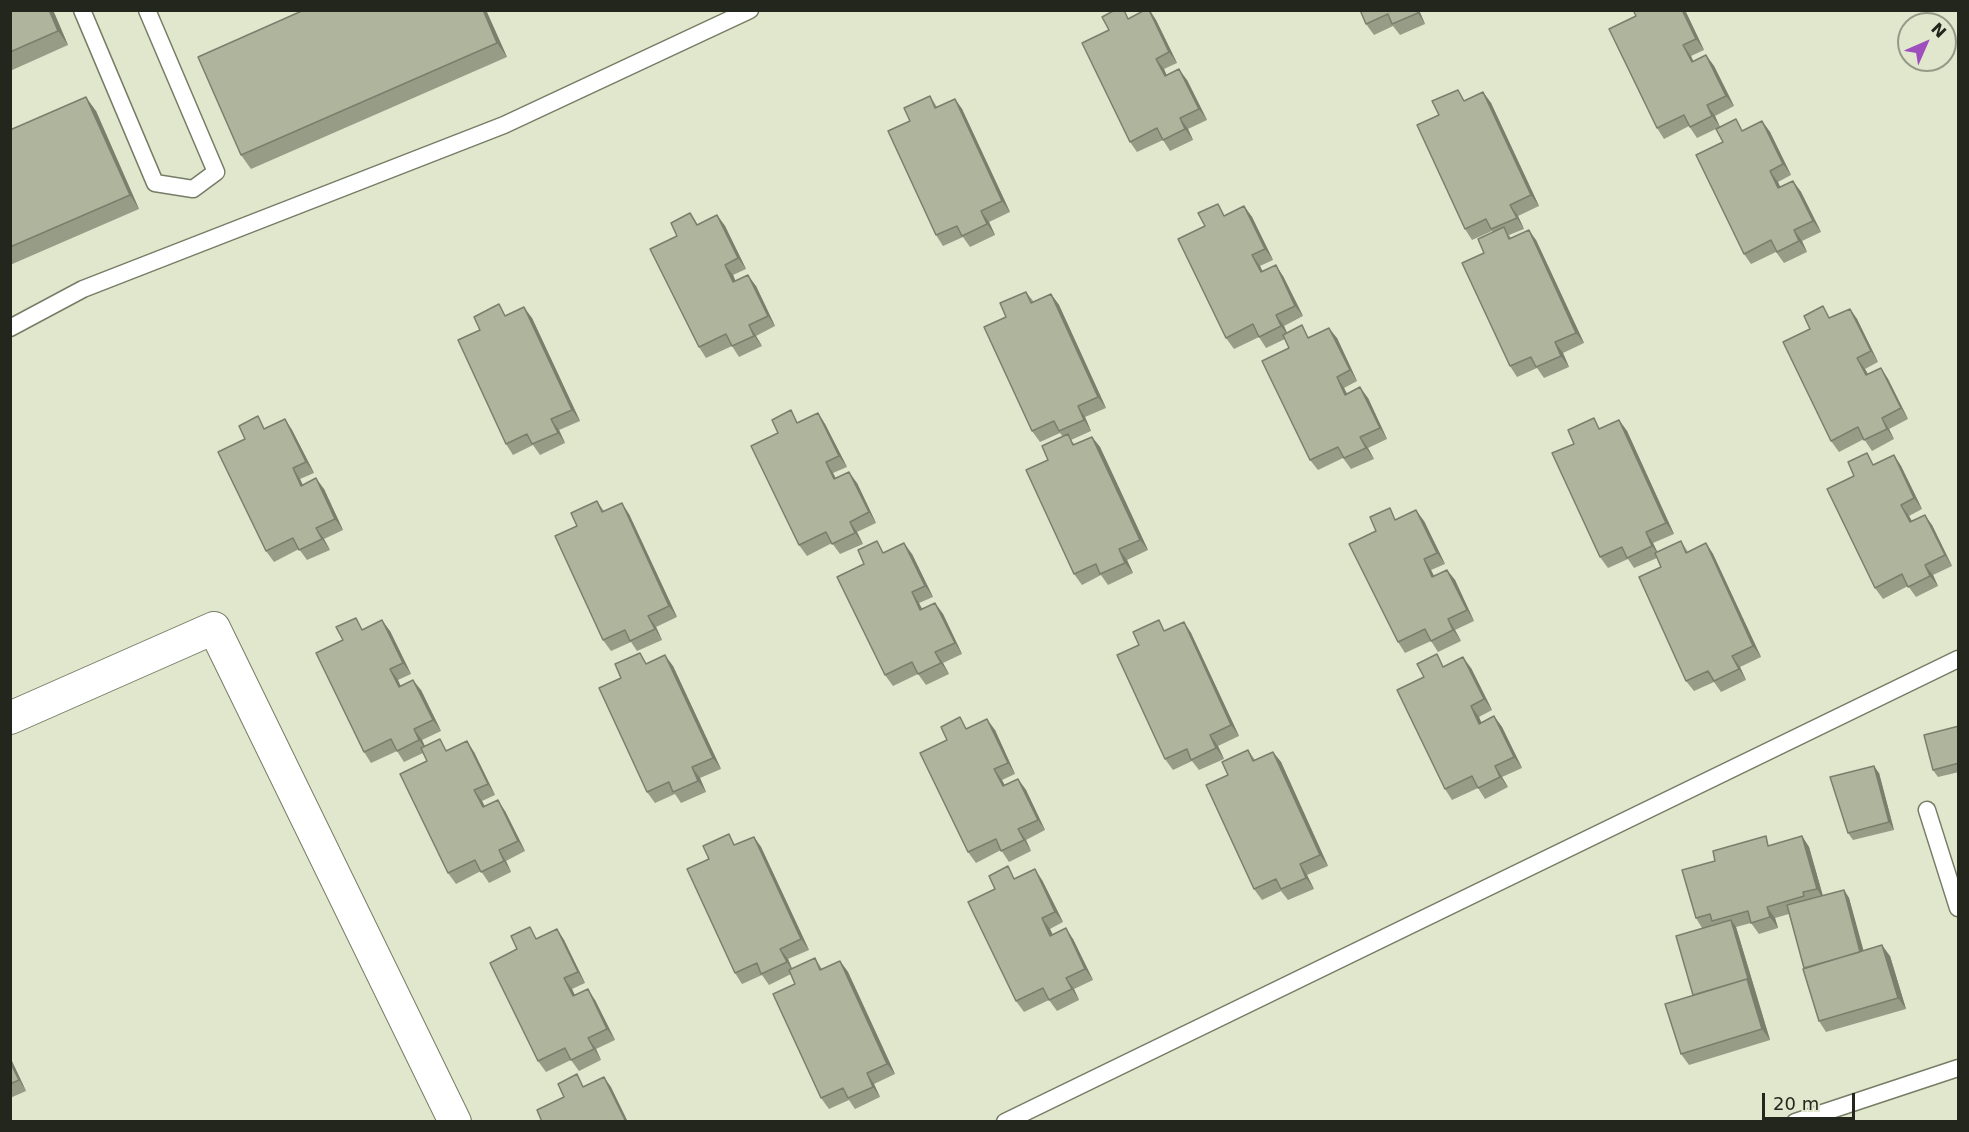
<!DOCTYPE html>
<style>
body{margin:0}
#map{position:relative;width:1969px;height:1132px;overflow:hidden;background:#e0e7cd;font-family:"DejaVu Sans",sans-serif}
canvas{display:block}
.frame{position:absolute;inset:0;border:12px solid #23261c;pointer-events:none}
.north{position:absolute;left:1897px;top:12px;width:60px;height:60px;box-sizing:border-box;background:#e0e7cd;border:2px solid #949a86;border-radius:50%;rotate:45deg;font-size:16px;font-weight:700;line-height:24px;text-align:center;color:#23261c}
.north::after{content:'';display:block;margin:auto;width:21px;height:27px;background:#9f4ebe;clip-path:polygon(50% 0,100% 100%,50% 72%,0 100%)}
.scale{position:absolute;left:1762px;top:1093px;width:93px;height:27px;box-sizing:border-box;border:3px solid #23261c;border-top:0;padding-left:8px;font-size:18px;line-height:21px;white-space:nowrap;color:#23261c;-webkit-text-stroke:4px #e0e7cd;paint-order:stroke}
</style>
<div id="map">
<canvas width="1969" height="1132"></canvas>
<div class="frame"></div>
<div class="north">N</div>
<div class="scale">20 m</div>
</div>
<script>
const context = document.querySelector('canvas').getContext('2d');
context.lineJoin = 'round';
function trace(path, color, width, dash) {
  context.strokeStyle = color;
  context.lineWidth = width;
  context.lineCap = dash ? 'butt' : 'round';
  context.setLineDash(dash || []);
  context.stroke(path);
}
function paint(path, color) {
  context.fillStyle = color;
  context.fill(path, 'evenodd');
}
const service = new Path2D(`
 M 82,10 L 155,183 L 193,189 L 216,172 L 147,10
 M 10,328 L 83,289 L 504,125 L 750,10
 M 1927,810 L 1958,908
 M 1005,1122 L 1958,659
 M 1795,1122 L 1958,1068`);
const minor = new Path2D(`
 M 10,718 L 214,628 L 455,1122`);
const wall = new Path2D(`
 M 10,10 L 53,10 L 68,45 L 10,71 Z
 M 304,10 L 486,10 L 507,57 L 251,169 L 241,155 Z
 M 1150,10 L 1156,20 L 1177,63 L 1164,69 L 1166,75 L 1187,80 L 1207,120 L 1188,129 L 1193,140 L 1170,151 L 1163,140 L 1137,152 L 1130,142 L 1130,18 Z
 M 1360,10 L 1419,10 L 1425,24 L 1400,35 L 1393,26 L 1374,35 L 1366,24 Z
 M 1633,10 L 1685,10 L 1704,50 L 1691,56 L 1693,62 L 1706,55 L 1714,66 L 1734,106 L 1715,116 L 1720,127 L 1697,138 L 1689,126 L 1664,139 L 1657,128 L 1636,16 Z
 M 1483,92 L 1491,103 L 1539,206 L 1518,216 L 1524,229 L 1509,235 L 1511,238 L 1536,240 L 1584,343 L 1563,353 L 1569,367 L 1544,378 L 1537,368 L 1517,377 L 1510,366 L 1484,253 L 1493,232 L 1492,231 L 1472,240 L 1465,229 L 1439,115 L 1466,100 Z
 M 930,96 L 937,107 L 955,99 L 962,109 L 1010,212 L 989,222 L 995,235 L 970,247 L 963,237 L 943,246 L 936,235 L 910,121 Z
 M 96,111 L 139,209 L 10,265 L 10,130 Z
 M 1762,121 L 1770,132 L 1791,175 L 1778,182 L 1780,187 L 1793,181 L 1801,192 L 1821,232 L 1802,241 L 1807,252 L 1784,263 L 1776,252 L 1751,264 L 1744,254 L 1723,142 Z
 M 1244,206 L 1252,217 L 1273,260 L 1260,266 L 1263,272 L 1283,276 L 1303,316 L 1284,326 L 1287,333 L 1310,337 L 1337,338 L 1357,381 L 1344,388 L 1347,394 L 1368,398 L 1387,439 L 1368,448 L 1374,459 L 1351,469 L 1343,458 L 1318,470 L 1310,460 L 1289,348 L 1285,339 L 1266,348 L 1259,337 L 1234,349 L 1226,338 L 1205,226 Z
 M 717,215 L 725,226 L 746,269 L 733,275 L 735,281 L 756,286 L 775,326 L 756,336 L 762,346 L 739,357 L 732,346 L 706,358 L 699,347 L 677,236 Z
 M 1026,292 L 1034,302 L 1051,294 L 1059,305 L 1106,408 L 1085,417 L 1091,431 L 1071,440 L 1075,445 L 1092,437 L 1100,447 L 1148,550 L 1127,560 L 1133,573 L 1108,585 L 1101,575 L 1082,585 L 1074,574 L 1048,460 L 1063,437 L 1060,433 L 1040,442 L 1032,431 L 1006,317 Z
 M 1850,309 L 1857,319 L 1878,362 L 1865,369 L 1868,374 L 1881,368 L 1888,379 L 1908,419 L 1889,429 L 1894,439 L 1872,451 L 1864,439 L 1839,452 L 1831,441 L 1810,329 Z
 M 507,315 L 532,318 L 580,421 L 559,430 L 565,443 L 540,455 L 533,445 L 513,455 L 506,444 L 480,330 Z
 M 818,413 L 825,424 L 847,467 L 833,473 L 836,479 L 857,483 L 876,523 L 857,532 L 863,544 L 840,554 L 832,543 L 807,556 L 799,545 L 799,422 Z
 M 285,419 L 292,430 L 314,473 L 300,479 L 303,485 L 324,489 L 343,530 L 324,539 L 330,550 L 307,560 L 299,549 L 274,562 L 266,551 L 245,439 Z
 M 1619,420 L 1627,431 L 1674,534 L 1653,543 L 1657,552 L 1681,541 L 1688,552 L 1706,543 L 1713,554 L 1761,657 L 1740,667 L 1746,680 L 1721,692 L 1714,682 L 1694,691 L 1686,681 L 1661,567 L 1657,558 L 1634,568 L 1628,559 L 1608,568 L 1600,557 L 1574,444 L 1601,428 Z
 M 1894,455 L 1901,466 L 1922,509 L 1909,516 L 1912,521 L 1932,525 L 1952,566 L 1933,575 L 1938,586 L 1916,597 L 1908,586 L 1883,599 L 1875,588 L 1854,476 Z
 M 597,501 L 604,511 L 629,514 L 677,617 L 656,627 L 662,640 L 637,651 L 631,642 L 611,651 L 603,640 L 577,526 Z
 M 1398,519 L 1424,521 L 1445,564 L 1431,570 L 1434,576 L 1447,570 L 1455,580 L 1474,621 L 1455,630 L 1461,641 L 1438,652 L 1431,641 L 1405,653 L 1398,642 L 1376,531 Z
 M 885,552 L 912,554 L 933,597 L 919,603 L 922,609 L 935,603 L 943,614 L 962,654 L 943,663 L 949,674 L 926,685 L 918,674 L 893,686 L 885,675 L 864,564 Z
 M 1184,622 L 1191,633 L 1239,736 L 1218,746 L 1224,759 L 1199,770 L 1192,761 L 1173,770 L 1165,759 L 1139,645 L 1166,630 Z
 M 364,629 L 390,631 L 411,674 L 398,680 L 400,686 L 421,690 L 441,731 L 422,740 L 425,746 L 448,750 L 474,752 L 495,795 L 482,801 L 485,807 L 505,811 L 525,851 L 506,861 L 511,872 L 489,883 L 481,871 L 456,884 L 448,873 L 427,761 L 423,753 L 404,762 L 397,751 L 371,763 L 364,752 L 343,640 Z
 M 647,663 L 673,666 L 721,769 L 700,778 L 706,792 L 681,803 L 675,794 L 655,803 L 647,792 L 621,678 Z
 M 1445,666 L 1471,668 L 1492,710 L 1479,717 L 1481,723 L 1494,716 L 1502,727 L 1522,768 L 1502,777 L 1508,787 L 1485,799 L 1478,788 L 1452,800 L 1445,789 Z
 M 1959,726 L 1959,772 L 1938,777 L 1933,770 Z
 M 968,729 L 995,730 L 1015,774 L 1002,780 L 1005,786 L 1018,779 L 1026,790 L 1045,830 L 1026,840 L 1031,851 L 1009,862 L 1001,850 L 976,863 L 968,852 L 947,740 Z
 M 1248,750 L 1255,760 L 1273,752 L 1281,762 L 1328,866 L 1307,875 L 1314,889 L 1288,900 L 1281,891 L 1262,900 L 1254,889 Z
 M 1879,773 L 1894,830 L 1853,840 L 1848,833 Z
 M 1802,836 L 1809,847 L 1823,896 L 1844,890 L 1849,898 L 1863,951 L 1890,956 L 1906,1009 L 1826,1032 L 1819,1021 L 1789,914 L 1775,918 L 1778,928 L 1759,934 L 1751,923 L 1736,927 L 1770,1040 L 1689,1065 L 1681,1054 L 1693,995 L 1702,928 L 1696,918 Z
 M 754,837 L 761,847 L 809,950 L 788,959 L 792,969 L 815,958 L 822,969 L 840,961 L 848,972 L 895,1074 L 874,1084 L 880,1097 L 855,1109 L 849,1100 L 829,1109 L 821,1098 L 795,984 L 791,974 L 769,985 L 762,975 L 742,984 L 735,973 L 709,859 L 736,845 Z
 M 1016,878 L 1042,880 L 1063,922 L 1050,929 L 1053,935 L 1073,939 L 1093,980 L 1074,989 L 1079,1000 L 1057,1011 L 1049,1000 L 1024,1012 L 1016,1001 L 995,889 Z
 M 557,929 L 564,940 L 585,983 L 572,989 L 575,995 L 595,1000 L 615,1040 L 596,1049 L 601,1060 L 579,1071 L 571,1060 L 546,1072 L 538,1061 L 517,949 Z
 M 10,1057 L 26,1091 L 10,1098 Z`);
const shadedWall = new Path2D(`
 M 49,10 L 53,10 L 68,45 L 58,31 Z
 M 483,10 L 486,10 L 507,57 L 497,43 Z
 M 1149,10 L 1156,20 L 1177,63 L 1169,52 Z
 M 1417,10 L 1419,10 L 1425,24 L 1418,13 Z
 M 1682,10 L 1685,10 L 1704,50 L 1696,39 Z
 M 1683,45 L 1691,56 L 1699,73 L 1692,62 Z
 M 1706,55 L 1714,66 L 1734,106 L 1726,96 Z
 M 1156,59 L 1164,69 L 1172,87 L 1165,76 Z
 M 1179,69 L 1187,80 L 1207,120 L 1199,109 Z
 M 1483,92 L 1491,103 L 1539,206 L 1531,195 Z
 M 86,97 L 96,111 L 139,209 L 130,195 Z
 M 955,99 L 962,109 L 1010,212 L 1002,201 Z
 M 1707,105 L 1715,116 L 1720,127 L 1712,116 Z
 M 1180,118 L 1188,129 L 1193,140 L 1185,129 Z
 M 1762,121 L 1770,132 L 1791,175 L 1783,164 Z
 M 1770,171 L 1778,182 L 1786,199 L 1778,188 Z
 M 1793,181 L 1801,192 L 1821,232 L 1813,221 Z
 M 1510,205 L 1518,216 L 1524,229 L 1517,218 Z
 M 1244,206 L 1252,217 L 1273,260 L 1265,249 Z
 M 981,211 L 989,222 L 995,235 L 987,224 Z
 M 717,215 L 725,226 L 746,269 L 738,258 Z
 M 1529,230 L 1536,240 L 1584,343 L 1576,333 Z
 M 1794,230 L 1802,241 L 1807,252 L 1799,241 Z
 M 1252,255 L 1260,266 L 1268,283 L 1261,272 Z
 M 725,265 L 733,275 L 741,293 L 733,282 Z
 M 1276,265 L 1283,276 L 1303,316 L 1295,306 Z
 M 748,275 L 756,286 L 775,326 L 768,316 Z
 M 1051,294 L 1059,305 L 1106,408 L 1098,397 Z
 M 524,307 L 532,318 L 580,421 L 572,410 Z
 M 1850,309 L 1857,319 L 1878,362 L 1871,351 Z
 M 1276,315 L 1284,326 L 1289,337 L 1281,326 Z
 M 749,325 L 756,336 L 762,346 L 754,336 Z
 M 1329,328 L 1337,338 L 1357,381 L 1350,370 Z
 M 1555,342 L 1563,353 L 1569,367 L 1561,356 Z
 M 1857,358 L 1865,369 L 1874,386 L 1866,375 Z
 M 1881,368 L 1888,379 L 1908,419 L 1901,408 Z
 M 1337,377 L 1344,388 L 1353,405 L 1345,395 Z
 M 1360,387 L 1368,398 L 1387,439 L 1380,428 Z
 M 1078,406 L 1085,417 L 1091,431 L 1084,420 Z
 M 818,413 L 825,424 L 847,467 L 839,456 Z
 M 1882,418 L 1889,429 L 1894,439 L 1887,429 Z
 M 285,419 L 292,430 L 314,473 L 306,462 Z
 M 551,419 L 559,430 L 565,443 L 558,433 Z
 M 1619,420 L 1627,431 L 1674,534 L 1666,523 Z
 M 1092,437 L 1100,447 L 1148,550 L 1140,540 Z
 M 1360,437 L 1368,448 L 1374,459 L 1366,448 Z
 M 1894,455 L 1901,466 L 1922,509 L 1914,498 Z
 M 826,462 L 833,473 L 842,490 L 834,479 Z
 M 293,468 L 300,479 L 308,497 L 301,486 Z
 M 849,472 L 857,483 L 876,523 L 869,512 Z
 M 316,478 L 324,489 L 343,530 L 335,519 Z
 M 622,503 L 629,514 L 677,617 L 669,606 Z
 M 1901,505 L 1909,516 L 1918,533 L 1910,522 Z
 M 1416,510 L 1424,521 L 1445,564 L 1437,553 Z
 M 1925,515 L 1932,525 L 1952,566 L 1945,555 Z
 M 850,522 L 857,532 L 863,544 L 855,533 Z
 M 316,528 L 324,539 L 330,550 L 322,539 Z
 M 1646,532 L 1653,543 L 1660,557 L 1652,546 Z
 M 904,543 L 912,554 L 933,597 L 925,586 Z
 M 1706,543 L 1713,554 L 1761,657 L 1753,646 Z
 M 1119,549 L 1127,560 L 1133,573 L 1125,563 Z
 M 1424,559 L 1431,570 L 1440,588 L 1432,577 Z
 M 1925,565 L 1933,575 L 1938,586 L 1930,576 Z
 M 1447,570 L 1455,580 L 1474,621 L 1467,610 Z
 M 912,592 L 919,603 L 928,621 L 920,610 Z
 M 935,603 L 943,614 L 962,654 L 955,643 Z
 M 648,616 L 656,627 L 662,640 L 655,629 Z
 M 1448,619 L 1455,630 L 1461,641 L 1453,630 Z
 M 382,620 L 390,631 L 411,674 L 403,663 Z
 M 1184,622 L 1191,633 L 1239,736 L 1231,725 Z
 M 935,652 L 943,663 L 949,674 L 941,663 Z
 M 665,655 L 673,666 L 721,769 L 713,758 Z
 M 1732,656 L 1740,667 L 1746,680 L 1739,669 Z
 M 1463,657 L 1471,668 L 1492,710 L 1484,699 Z
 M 390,669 L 398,680 L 406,697 L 399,687 Z
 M 413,680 L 421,690 L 441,731 L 433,720 Z
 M 1471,706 L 1479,717 L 1487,735 L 1479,724 Z
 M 1494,716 L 1502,727 L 1522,768 L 1514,757 Z
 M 987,719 L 995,730 L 1015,774 L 1008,763 Z
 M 414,729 L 422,740 L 427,751 L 419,740 Z
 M 1210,735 L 1218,746 L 1224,759 L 1216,748 Z
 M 467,741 L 474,752 L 495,795 L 488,784 Z
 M 1273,752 L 1281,762 L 1328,866 L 1320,855 Z
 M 1495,766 L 1502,777 L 1508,787 L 1500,777 Z
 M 1874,766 L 1879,773 L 1894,830 L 1889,822 Z
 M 692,767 L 700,778 L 706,792 L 698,781 Z
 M 994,769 L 1002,780 L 1011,797 L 1003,786 Z
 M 1018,779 L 1026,790 L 1045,830 L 1038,820 Z
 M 474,790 L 482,801 L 491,818 L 483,807 Z
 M 498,800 L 505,811 L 525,851 L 518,841 Z
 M 1018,829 L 1026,840 L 1031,851 L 1024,840 Z
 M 1802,836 L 1809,847 L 1824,900 L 1817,889 Z
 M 754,837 L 761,847 L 809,950 L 801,939 Z
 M 499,850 L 506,861 L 511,872 L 504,861 Z
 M 1300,864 L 1307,875 L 1314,889 L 1306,878 Z
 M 1035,869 L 1042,880 L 1063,922 L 1055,912 Z
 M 1844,890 L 1849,898 L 1867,963 L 1861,955 Z
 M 1767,907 L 1775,918 L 1778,928 L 1770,917 Z
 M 1042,918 L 1050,929 L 1058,946 L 1050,936 Z
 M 1731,920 L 1736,927 L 1770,1040 L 1762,1029 L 1747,979 Z
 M 1066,928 L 1073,939 L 1093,980 L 1085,969 Z
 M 557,929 L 564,940 L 585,983 L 578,972 Z
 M 1882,945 L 1890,956 L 1906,1009 L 1898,998 Z
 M 780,949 L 788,959 L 794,973 L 787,962 Z
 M 840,961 L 848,972 L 895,1074 L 887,1064 Z
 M 564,978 L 572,989 L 580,1007 L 573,996 Z
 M 1066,978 L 1074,989 L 1079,1000 L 1072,989 Z
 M 588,989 L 595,1000 L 615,1040 L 607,1029 Z
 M 588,1038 L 596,1049 L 601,1060 L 594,1049 Z
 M 10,1057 L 26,1091 L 19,1080 L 10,1062 Z
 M 867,1073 L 874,1084 L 880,1097 L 873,1087 Z
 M 604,1077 L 611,1087 L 628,1122 L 626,1122 L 625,1120 Z`);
const building = new Path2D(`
 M 10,10 L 49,10 L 58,31 L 10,52 Z
 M 304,10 L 483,10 L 497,43 L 241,155 L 198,57 Z
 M 1115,10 L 1124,10 L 1128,19 L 1145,10 L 1149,10 L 1169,52 L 1156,59 L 1165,76 L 1179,69 L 1199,109 L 1180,118 L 1185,129 L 1163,140 L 1157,128 L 1130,142 L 1082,43 L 1109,30 L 1102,17 Z
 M 1360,10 L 1417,10 L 1418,13 L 1392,24 L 1388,14 L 1366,24 Z
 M 1633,10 L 1682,10 L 1696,39 L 1683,45 L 1692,62 L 1706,55 L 1726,96 L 1707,105 L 1712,116 L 1690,127 L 1684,115 L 1657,128 L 1609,29 L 1636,16 Z
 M 1458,90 L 1464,101 L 1483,92 L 1531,195 L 1510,205 L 1517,218 L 1491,229 L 1486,219 L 1465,229 L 1417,125 L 1439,115 L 1432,101 Z
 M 930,96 L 935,108 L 955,99 L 1002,201 L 981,211 L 987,224 L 962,236 L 957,226 L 936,235 L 888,131 L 910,121 L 904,108 Z
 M 86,97 L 130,195 L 10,247 L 10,130 Z
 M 1736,119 L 1742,131 L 1762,121 L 1783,164 L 1770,171 L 1778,188 L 1793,181 L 1813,221 L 1794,230 L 1799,241 L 1777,252 L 1771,240 L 1744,254 L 1696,155 L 1723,142 L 1716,129 Z
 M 1218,204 L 1224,216 L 1244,206 L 1265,249 L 1252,255 L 1261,272 L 1276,265 L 1295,306 L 1276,315 L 1281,326 L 1259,337 L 1253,324 L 1226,338 L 1178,239 L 1205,226 L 1198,213 Z
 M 690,213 L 697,225 L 717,215 L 738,258 L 725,265 L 733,282 L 748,275 L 768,316 L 749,325 L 754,336 L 732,346 L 726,334 L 699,347 L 650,249 L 677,236 L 671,223 Z
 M 1504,227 L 1509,239 L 1529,230 L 1576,333 L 1555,342 L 1561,356 L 1536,367 L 1531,357 L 1510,366 L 1462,263 L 1484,253 L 1478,239 Z
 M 1026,292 L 1031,303 L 1051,294 L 1098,397 L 1078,406 L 1084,420 L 1059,431 L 1054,421 L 1032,431 L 984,327 L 1006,317 L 1000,303 Z
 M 499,304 L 505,316 L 524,307 L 572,410 L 551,419 L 558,433 L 532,444 L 527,434 L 506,444 L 458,340 L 480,330 L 474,317 Z
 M 1823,306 L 1829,318 L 1850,309 L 1871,351 L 1857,358 L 1866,375 L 1881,368 L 1901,408 L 1882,418 L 1887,429 L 1864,440 L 1858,427 L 1831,441 L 1783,342 L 1810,329 L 1804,316 Z
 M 1302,325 L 1308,338 L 1329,328 L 1350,370 L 1337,377 L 1345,395 L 1360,387 L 1380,428 L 1360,437 L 1366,448 L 1344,458 L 1338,447 L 1310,460 L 1262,361 L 1289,348 L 1283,335 Z
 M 791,410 L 797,423 L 818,413 L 839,456 L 826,462 L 834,479 L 849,472 L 869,512 L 850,522 L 855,533 L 832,544 L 826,532 L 799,545 L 751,446 L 778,433 L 772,420 Z
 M 258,416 L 264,429 L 285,419 L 306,462 L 293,468 L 301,486 L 316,478 L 335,519 L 316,528 L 322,539 L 299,550 L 293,538 L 266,551 L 218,452 L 245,439 L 239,426 Z
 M 1594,418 L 1599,429 L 1619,420 L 1666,523 L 1646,532 L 1652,546 L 1627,558 L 1622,547 L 1600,557 L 1552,453 L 1574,444 L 1568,430 Z
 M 1068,434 L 1073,445 L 1092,437 L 1140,540 L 1119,549 L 1125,563 L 1100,574 L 1096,564 L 1074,574 L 1026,470 L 1048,460 L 1042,446 Z
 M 1867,453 L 1873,465 L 1894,455 L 1914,498 L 1901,505 L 1910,522 L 1925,515 L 1945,555 L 1925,565 L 1930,576 L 1908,587 L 1902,574 L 1875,588 L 1827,489 L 1854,476 L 1848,462 Z
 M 597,501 L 602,512 L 622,503 L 669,606 L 648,616 L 655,629 L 630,641 L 625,630 L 603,640 L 555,536 L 577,526 L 571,513 Z
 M 1390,508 L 1395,520 L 1416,510 L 1437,553 L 1424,559 L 1432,577 L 1447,570 L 1467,610 L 1448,619 L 1453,630 L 1431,641 L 1425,629 L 1398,642 L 1349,544 L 1376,531 L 1370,517 Z
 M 877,541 L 883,553 L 904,543 L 925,586 L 912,592 L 920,610 L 935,603 L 955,643 L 935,652 L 941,663 L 918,674 L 912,662 L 885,675 L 837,577 L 864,564 L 858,550 Z
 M 1681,541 L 1686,553 L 1706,543 L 1753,646 L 1732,656 L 1739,669 L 1714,681 L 1708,671 L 1686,681 L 1639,577 L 1661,567 L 1655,553 Z
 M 356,618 L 362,630 L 382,620 L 403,663 L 390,669 L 399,687 L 413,680 L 433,720 L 414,729 L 419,740 L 397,751 L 391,739 L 364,752 L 316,653 L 343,640 L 336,627 Z
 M 1159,620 L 1164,631 L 1184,622 L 1231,725 L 1210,735 L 1216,748 L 1191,760 L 1187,749 L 1165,759 L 1117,655 L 1139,645 L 1133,632 Z
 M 640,653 L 646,664 L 665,655 L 713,758 L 692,767 L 698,781 L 673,792 L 669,782 L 647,792 L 599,688 L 621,678 L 615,664 Z
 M 1437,654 L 1443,667 L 1463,657 L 1484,699 L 1471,706 L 1479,724 L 1494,716 L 1514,757 L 1495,766 L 1500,777 L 1478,788 L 1472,776 L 1445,789 L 1397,690 L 1424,677 L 1417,664 Z
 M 960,717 L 966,729 L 987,719 L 1008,763 L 994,769 L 1003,786 L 1018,779 L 1038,820 L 1018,829 L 1024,840 L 1001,851 L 996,839 L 968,852 L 920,753 L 947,740 L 941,727 Z
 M 1959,726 L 1959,763 L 1933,770 L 1924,735 Z
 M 440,739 L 446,751 L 467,741 L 488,784 L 474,790 L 483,807 L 498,800 L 518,841 L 499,850 L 504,861 L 481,872 L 475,860 L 448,873 L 400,774 L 427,761 L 421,748 Z
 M 1248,750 L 1253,761 L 1273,752 L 1320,855 L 1300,864 L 1306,878 L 1281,889 L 1276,879 L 1254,889 L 1206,785 L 1228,775 L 1222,762 Z
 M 1874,766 L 1889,822 L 1848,833 L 1830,777 Z
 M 729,834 L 734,845 L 754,837 L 801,939 L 780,949 L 787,962 L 761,974 L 757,963 L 735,973 L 687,869 L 709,859 L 703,846 Z
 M 1766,836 L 1768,846 L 1802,836 L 1817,889 L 1803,892 L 1804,896 L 1767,907 L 1770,917 L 1751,923 L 1748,911 L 1712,921 L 1710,914 L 1696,918 L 1682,870 L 1715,861 L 1713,851 Z
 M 1008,866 L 1014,879 L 1035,869 L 1055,912 L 1042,918 L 1050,936 L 1066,928 L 1085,969 L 1066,978 L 1072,989 L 1049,1000 L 1043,988 L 1016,1001 L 968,902 L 995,889 L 989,876 Z
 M 1844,890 L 1860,952 L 1804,968 L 1787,905 Z
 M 1731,920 L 1749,982 L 1747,979 L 1693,995 L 1676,936 Z
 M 530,927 L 536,939 L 557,929 L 578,972 L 564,978 L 573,996 L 588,989 L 607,1029 L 588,1038 L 594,1049 L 571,1060 L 565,1048 L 538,1061 L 490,963 L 517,949 L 511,936 Z
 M 1882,945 L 1898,998 L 1819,1021 L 1803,969 Z
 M 815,958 L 820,970 L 840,961 L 887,1064 L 867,1073 L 873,1087 L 848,1098 L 843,1088 L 821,1098 L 773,994 L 795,984 L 789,970 Z
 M 1747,979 L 1762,1029 L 1681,1054 L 1665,1004 Z
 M 10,1062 L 19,1080 L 10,1084 Z
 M 577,1074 L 583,1087 L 604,1077 L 625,1120 L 621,1122 L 542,1122 L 537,1110 L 564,1097 L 558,1084 Z`);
trace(service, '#767c65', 19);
trace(minor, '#767c65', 34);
trace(service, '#fff', 16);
trace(minor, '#fff', 32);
paint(wall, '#969c86');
paint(shadedWall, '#7a7f6d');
paint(building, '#afb59c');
trace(building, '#7a7f6d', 1.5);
</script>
